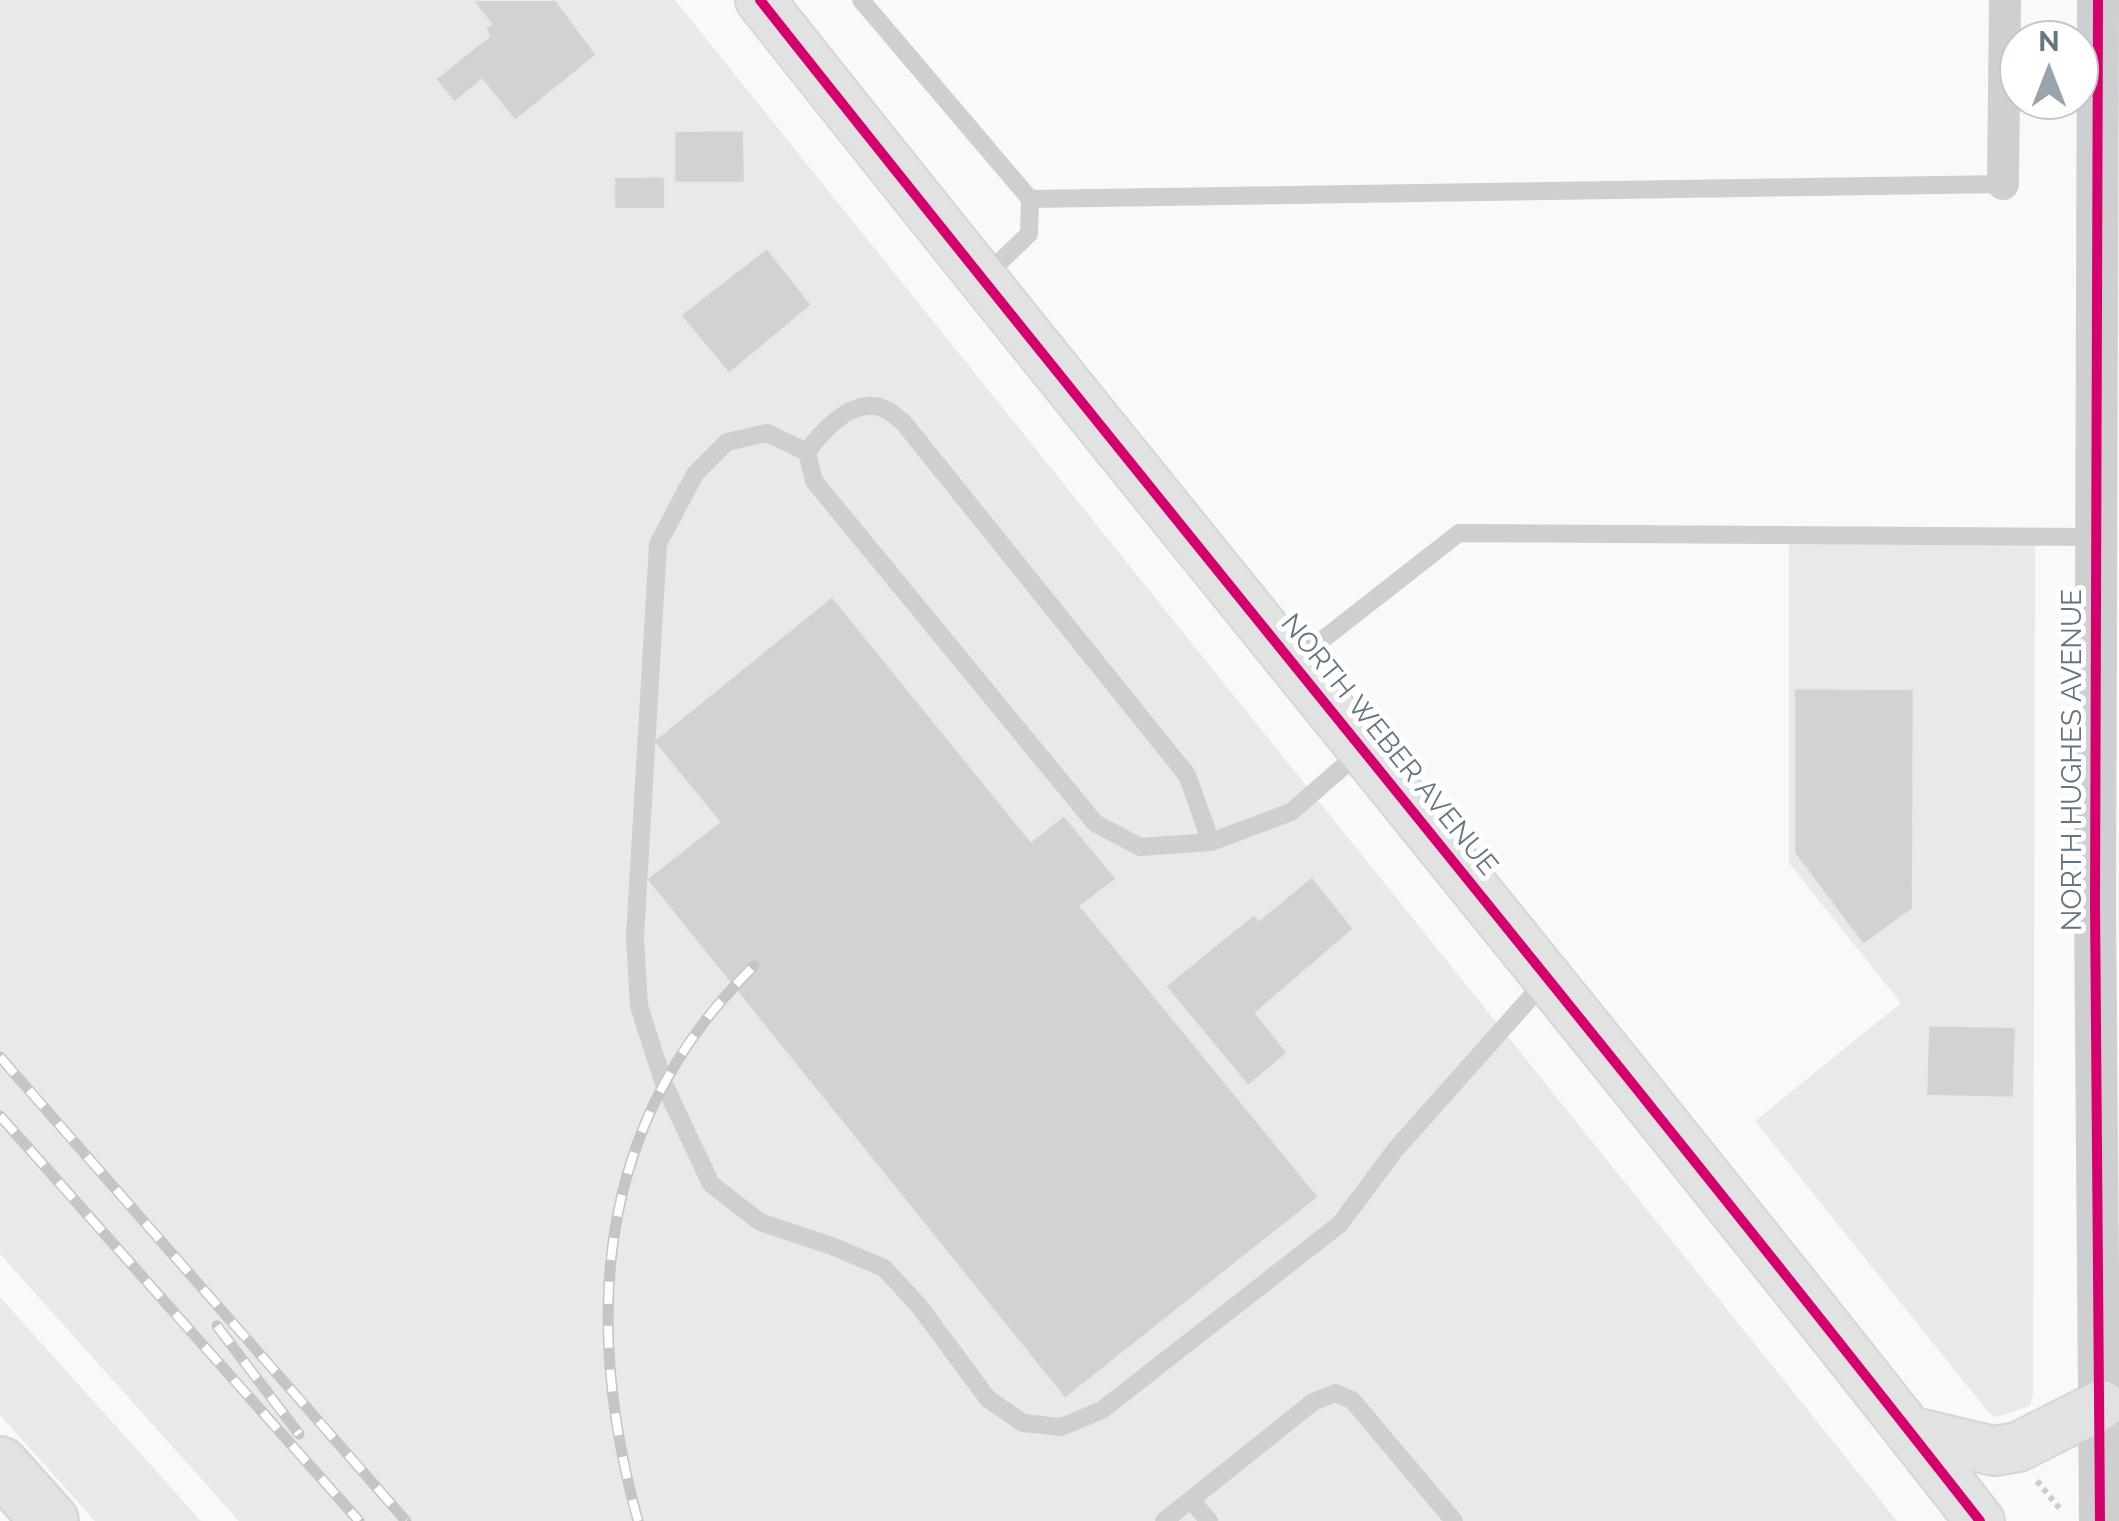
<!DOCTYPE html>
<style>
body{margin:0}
#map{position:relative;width:2119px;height:1521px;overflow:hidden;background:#f9f9f9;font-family:Raleway,sans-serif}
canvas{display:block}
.north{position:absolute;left:1999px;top:20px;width:100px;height:100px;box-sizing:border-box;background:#fff;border:2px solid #c1c8cd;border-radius:50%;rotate:0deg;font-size:28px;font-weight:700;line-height:40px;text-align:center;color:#657683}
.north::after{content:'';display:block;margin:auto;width:35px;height:45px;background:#99a4ac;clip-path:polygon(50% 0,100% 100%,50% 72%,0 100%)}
</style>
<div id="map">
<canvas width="2119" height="1521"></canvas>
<div class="north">N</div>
</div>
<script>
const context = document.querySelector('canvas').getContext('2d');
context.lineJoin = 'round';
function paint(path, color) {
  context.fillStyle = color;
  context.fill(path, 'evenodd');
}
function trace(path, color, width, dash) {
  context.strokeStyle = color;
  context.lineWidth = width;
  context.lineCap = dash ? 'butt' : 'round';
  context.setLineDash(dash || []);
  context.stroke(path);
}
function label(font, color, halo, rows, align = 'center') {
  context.font = font + ' Raleway,sans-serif';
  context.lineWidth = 10;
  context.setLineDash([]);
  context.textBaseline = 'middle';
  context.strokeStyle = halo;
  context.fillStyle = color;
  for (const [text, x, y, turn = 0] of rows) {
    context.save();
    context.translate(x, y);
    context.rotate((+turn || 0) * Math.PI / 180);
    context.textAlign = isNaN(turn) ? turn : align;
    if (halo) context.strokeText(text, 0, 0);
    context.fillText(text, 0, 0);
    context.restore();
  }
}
const built = new Path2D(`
 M 0,0 L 675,0 L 1897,1521 L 239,1521 L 0,1254 Z
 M 2035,538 L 2033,1394 L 2030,1406 L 1997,1417 L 1989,1413 L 1755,1121 L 1901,1003 L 1789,863 L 1789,539 Z
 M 0,1297 L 201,1521 L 95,1521 L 0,1415 Z`);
const building = new Path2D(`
 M 472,0 L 556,0 L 597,55 L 515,121 L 482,80 L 454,103 L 435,79 L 489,36 L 485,27 L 491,24 Z
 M 744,130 L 745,183 L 674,183 L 674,131 Z
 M 665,176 L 665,209 L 614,209 L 614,177 Z
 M 767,248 L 812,305 L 729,374 L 680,315 Z
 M 832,596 L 1031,841 L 1064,815 L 1117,879 L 1081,906 L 1319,1197 L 1065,1399 L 646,879 L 719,822 L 653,741 Z
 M 1794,688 L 1914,689 L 1913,909 L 1863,945 L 1794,853 Z
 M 1312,876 L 1354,929 L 1256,1013 L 1288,1053 L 1248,1086 L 1165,986 L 1254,914 L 1259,920 Z
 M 1928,1025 L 2016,1027 L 2014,1098 L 1926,1096 Z`);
const path = new Path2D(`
 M 2037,1481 L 2061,1510`);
const service = new Path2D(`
 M 861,0 L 1030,199 L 2003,184
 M 985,276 L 1029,234 L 1030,199
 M 807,452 L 767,433 L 727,442 L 695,474 L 658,544 L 635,937 L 639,1006 L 664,1084 L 711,1184 L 760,1222 L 832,1246 L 884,1268 L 919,1306 L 988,1399 L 1023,1423 L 1061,1427 L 1102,1410 L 1340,1224 L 1395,1150 L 1547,979
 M 1294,662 L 1459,533 L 2096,537
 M 1211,842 L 1187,775 L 903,422 C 897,418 890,410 882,408 C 853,397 822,431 807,452 L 814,481 L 1095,823 L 1140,847 L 1211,842 L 1291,812 L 1360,752
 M 1191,1500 L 1209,1521
 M 1164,1521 L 1313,1402 L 1335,1393 L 1352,1400 L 1454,1521`);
const minor = new Path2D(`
 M 2003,184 L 2005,0`);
const tertiary = new Path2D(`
 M 2098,0 L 2095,903 L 2100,1521`);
const secondary = new Path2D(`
 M 760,0 C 1163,510 1579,1009 1980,1521
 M 1910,1431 L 1994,1451 L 2018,1447 L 2101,1405`);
const motorway = new Path2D(`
 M 0,1465 L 50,1521`);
const rail = new Path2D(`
 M 0,1057 L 406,1521
 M 0,1116 L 359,1521
 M 217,1326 L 299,1434
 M 638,1521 C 582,1318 596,1120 754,966`);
const cycleway = new Path2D(`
 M 760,0 C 1163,510 1579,1009 1980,1521
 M 2098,0 L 2095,903 L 2100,1521`);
const streetNames = [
 ["NORTH WEBER AVENUE",1389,745,51],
 ["NORTH HUGHES AVENUE",2073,760,-90]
];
paint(built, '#e8e9e9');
paint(building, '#d0d2d3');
trace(building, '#e8e8e8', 2.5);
trace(secondary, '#d5d6d7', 52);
trace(motorway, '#d5d6d6', 60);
trace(path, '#cbcccd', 6, [5, 5]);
trace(service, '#cecfd0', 18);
trace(minor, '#cecfd0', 32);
trace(tertiary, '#cecfd0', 42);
trace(secondary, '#e1e2e2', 48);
trace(motorway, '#e1e2e2', 55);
trace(rail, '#c3c5c6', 11);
trace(rail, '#fff', 8, [22]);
trace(cycleway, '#d6006c', 10);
label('28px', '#657683', '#fff', streetNames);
</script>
